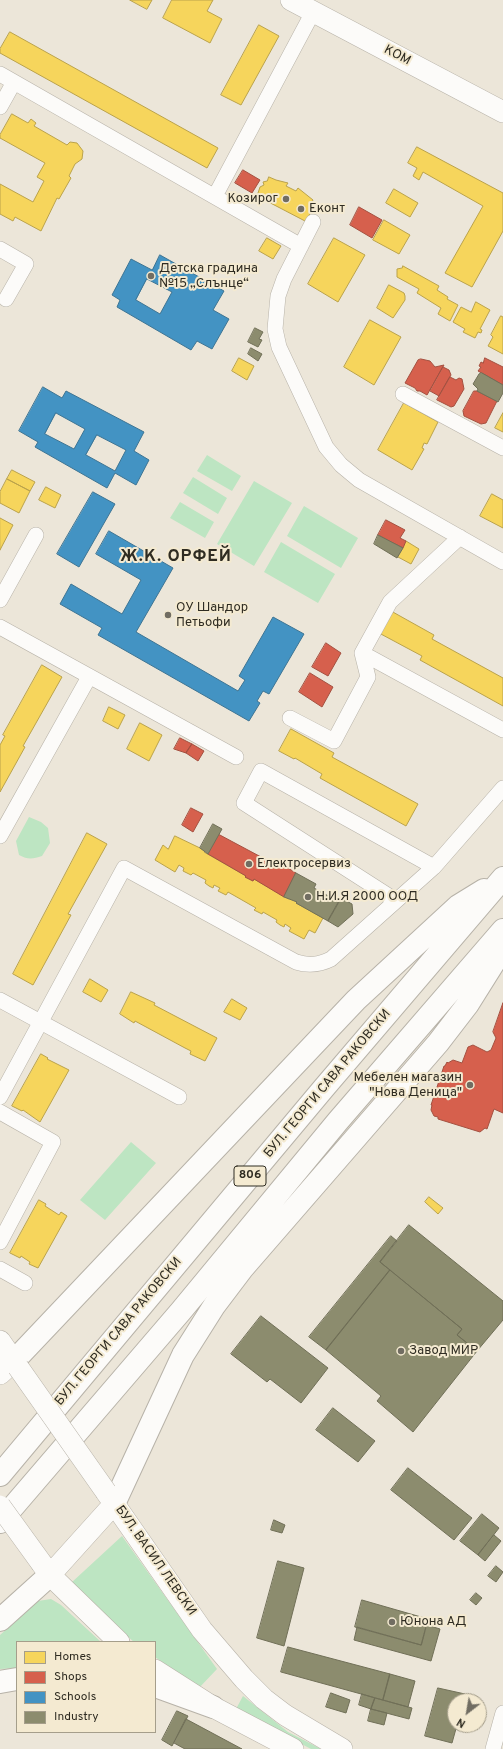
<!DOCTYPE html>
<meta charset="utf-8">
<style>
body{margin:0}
#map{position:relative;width:503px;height:1749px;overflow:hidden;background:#ece6d9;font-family:Overpass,sans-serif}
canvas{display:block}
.legend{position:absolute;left:16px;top:1641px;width:140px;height:92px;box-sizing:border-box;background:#f4ead1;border:1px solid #a59e8b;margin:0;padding:5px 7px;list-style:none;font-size:12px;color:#2f2c22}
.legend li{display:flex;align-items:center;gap:8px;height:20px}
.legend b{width:20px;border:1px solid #a59e8b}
.north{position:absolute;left:447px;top:1693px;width:40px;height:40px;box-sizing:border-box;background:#f4ead1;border:1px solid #a59e8b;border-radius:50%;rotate:211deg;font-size:11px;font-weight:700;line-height:16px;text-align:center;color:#2f2c22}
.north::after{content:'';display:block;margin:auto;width:14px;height:18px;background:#716d62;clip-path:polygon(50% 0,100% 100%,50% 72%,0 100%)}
</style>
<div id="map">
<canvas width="503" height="1749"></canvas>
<ul class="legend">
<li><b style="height:11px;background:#f6d55c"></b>Homes</li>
<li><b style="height:11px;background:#d6604d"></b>Shops</li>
<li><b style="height:11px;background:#4393c3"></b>Schools</li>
<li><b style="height:11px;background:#8c8c6e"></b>Industry</li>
</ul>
<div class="north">N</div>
</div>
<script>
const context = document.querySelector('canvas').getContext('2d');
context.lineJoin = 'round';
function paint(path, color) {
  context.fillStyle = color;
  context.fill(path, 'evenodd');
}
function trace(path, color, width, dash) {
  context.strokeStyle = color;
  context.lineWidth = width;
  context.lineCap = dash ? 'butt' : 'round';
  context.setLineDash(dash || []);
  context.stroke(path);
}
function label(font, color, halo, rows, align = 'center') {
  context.font = font + ' Overpass,sans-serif';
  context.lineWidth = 4;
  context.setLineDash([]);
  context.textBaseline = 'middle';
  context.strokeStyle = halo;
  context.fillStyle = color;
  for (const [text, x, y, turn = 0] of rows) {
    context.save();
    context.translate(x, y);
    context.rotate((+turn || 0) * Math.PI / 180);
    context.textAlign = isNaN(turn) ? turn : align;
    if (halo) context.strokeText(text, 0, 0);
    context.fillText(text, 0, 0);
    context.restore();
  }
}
const green = new Path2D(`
 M 207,455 L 241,476 L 232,491 L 197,471 Z
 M 193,477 L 227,498 L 218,514 L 183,493 Z
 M 254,481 L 292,503 L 254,566 L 217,544 Z
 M 180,502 L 214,522 L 205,538 L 170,518 Z
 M 304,506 L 358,538 L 341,568 L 287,536 Z
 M 281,542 L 335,574 L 318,603 L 264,572 Z
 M 29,817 L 41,822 L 48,828 L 50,843 L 42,856 C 33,859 28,860 19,855 L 16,841 Z
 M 131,1142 L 156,1163 L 105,1220 L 80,1200 Z
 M 122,1536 L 217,1669 L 199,1688 L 155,1657 L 155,1642 L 134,1642 L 105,1617 L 71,1583 Z
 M 51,1599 L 61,1605 L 101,1642 L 17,1642 L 17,1668 L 0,1669 L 0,1635 L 38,1601 Z
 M 243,1696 L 288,1732 L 321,1749 L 311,1749 L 236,1709 Z`);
const homes = new Path2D(`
 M 130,0 L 152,0 L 147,9 Z
 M 172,0 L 213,0 L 207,11 L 222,19 L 210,43 L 163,18 Z
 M 259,25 L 279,36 L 241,105 L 221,95 Z
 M 10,32 L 218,148 L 207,168 L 0,53 L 0,49 Z
 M 12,114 L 28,123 L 31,119 L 36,123 L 34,126 L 67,145 L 70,142 L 77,143 L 83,151 L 82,159 L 75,164 L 69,176 L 71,178 L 59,199 L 57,198 L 41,231 L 15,217 L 13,221 L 0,214 L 0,184 L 33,202 L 44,181 L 37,177 L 45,163 L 0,138 L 0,135 Z
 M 417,147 L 503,193 L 503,231 L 472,287 L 445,273 L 483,206 L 423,172 L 419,180 L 413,176 L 417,168 L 408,163 Z
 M 269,177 L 276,180 L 288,183 L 286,186 L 296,191 L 298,188 L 313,200 L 311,204 L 313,210 L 310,211 L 310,214 L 305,221 L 257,196 L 260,187 L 264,185 L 263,182 L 267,181 Z
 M 394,189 L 418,203 L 410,217 L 386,203 Z
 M 384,220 L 410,235 L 399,254 L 373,240 Z
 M 267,238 L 281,246 L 273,259 L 259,251 Z
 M 334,238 L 365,255 L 338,302 L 308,284 Z
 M 403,266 L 439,286 L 437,290 L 448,297 L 447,299 L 458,305 L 450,321 L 438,314 L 441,308 L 417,293 L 419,289 L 397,277 L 397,269 L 402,268 Z
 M 389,285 L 404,293 L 405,296 L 405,300 L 393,318 L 377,308 Z
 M 476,302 L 490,310 L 480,329 L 482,330 L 481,333 L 478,332 L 475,338 L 463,332 L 465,329 L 453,322 L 461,307 L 471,312 Z
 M 501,316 L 503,317 L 503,354 L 488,346 L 493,337 L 491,335 Z
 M 370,320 L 401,337 L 374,385 L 344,367 Z
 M 239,358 L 254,366 L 247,380 L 232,371 Z
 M 404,403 L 438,422 L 427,444 L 424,443 L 422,448 L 424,449 L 412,470 L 378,450 Z
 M 503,413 L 503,432 L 495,428 Z
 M 12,470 L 35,482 L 30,491 L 7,479 Z
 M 7,479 L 30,491 L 19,513 L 0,503 L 0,492 Z
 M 46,487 L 61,495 L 55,508 L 39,500 Z
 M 492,494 L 503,500 L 503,528 L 480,516 Z
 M 0,518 L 13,525 L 0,550 Z
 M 406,541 L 419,549 L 411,564 L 398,557 Z
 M 391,611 L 434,635 L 432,639 L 503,678 L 503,706 L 420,660 L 422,656 L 379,633 Z
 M 42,665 L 62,677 L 23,746 L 25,747 L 0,792 L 0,745 L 5,736 L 3,735 Z
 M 109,707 L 125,715 L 118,729 L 103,721 Z
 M 140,723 L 162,735 L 149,761 L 127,749 Z
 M 291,729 L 334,753 L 332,757 L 418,804 L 406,826 L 320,778 L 322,774 L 295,758 L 294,759 L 279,751 Z
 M 87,833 L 107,844 L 68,914 L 71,915 L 33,985 L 13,974 Z
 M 175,836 L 200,848 L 205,851 L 204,852 L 246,876 L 245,877 L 253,881 L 254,879 L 289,899 L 290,898 L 297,902 L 296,903 L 323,918 L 315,933 L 309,930 L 304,939 L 289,931 L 291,928 L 285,924 L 284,927 L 280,925 L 276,922 L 277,920 L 263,912 L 262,914 L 254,910 L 256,908 L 228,892 L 226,895 L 218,891 L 220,888 L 214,885 L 213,888 L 209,886 L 205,883 L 206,880 L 193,873 L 191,875 L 183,871 L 184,868 L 179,865 L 175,872 L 155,860 L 163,845 L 168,849 Z
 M 90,979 L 108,990 L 101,1002 L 83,992 Z
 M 131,992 L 155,1003 L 154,1005 L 217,1038 L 205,1061 L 190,1054 L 191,1051 L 185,1048 L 135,1021 L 134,1023 L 120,1014 Z
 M 232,999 L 247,1008 L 240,1020 L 224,1012 Z
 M 41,1054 L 48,1058 L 47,1059 L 69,1070 L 40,1122 L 23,1110 L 22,1111 L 12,1106 Z
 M 429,1197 L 443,1208 L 438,1214 L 425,1202 Z
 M 39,1200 L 46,1204 L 45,1206 L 59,1215 L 61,1212 L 67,1216 L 38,1268 L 29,1264 L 30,1262 L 21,1256 L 20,1258 L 10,1253 Z`);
const shops = new Path2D(`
 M 243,170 L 260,180 L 252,193 L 235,183 Z
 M 359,207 L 382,220 L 372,238 L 350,225 Z
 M 485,358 L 503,367 L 503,385 L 478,371 L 481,367 L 479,366 L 481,362 L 483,363 Z
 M 421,359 L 430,361 L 435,367 L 444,365 L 427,395 L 420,391 L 417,391 L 415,388 L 405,383 L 418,360 Z
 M 443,367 L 449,370 L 451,375 L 439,396 L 430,391 Z
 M 450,377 L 456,380 L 459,378 L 462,379 L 464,389 L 454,406 L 451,407 L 437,400 Z
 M 474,391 L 477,391 L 497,401 L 486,423 L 481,424 L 464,416 L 463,411 Z
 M 386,520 L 405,530 L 400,538 L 406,541 L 403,548 L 378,535 Z
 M 326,643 L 341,653 L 328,676 L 312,667 Z
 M 310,673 L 333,687 L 322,707 L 299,692 Z
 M 180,738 L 192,744 L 186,753 L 174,749 Z
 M 192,744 L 204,751 L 198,761 L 186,753 Z
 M 191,808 L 203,814 L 193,832 L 182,825 Z
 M 218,834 L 276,865 L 278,862 L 296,873 L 284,897 L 254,879 L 253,881 L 245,877 L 246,876 L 208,854 Z
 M 503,1003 L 503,1113 L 494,1109 L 487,1129 L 485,1128 L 480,1132 L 438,1119 L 438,1117 L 434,1116 L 431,1110 L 432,1105 L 431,1105 L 444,1066 L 445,1066 L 447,1062 L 448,1063 L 453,1060 L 462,1063 L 468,1047 L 473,1045 L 487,1052 L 491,1050 L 496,1038 L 493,1032 Z`);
const schools = new Path2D(`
 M 160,255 L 224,291 L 213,310 L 229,319 L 212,349 L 197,341 L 191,350 L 117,307 L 120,300 L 112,295 L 131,259 L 152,270 ZM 147,279 L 172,292 L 160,314 L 136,300 Z
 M 43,387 L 62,398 L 66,391 L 144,432 L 134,451 L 149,460 L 136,485 L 115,473 L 107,488 L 35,447 L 38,442 L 19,431 ZM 56,413 L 85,429 L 74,449 L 45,434 ZM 97,435 L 126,450 L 115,471 L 86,455 Z
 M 93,492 L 115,504 L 79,567 L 57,554 Z
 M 109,531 L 173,568 L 136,632 L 238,691 L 245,680 L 239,676 L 273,617 L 304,634 L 269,694 L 263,691 L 257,701 L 260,703 L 249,721 L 98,635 L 102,628 L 60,604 L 71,584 L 122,614 L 141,580 L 96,554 Z`);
const industry = new Path2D(`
 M 255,328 L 263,332 L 259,339 L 262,340 L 258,347 L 248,342 Z
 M 251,348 L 262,354 L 258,361 L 248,354 Z
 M 482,373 L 503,385 L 503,393 L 498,402 L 477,391 L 478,389 L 473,384 L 479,374 Z
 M 378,535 L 403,548 L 397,558 L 374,544 Z
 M 213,824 L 222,829 L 208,854 L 200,848 Z
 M 296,873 L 316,884 L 314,888 L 339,902 L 328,921 L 296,903 L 297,902 L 284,897 Z
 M 341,898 L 352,904 L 353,914 L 338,927 L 328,921 Z
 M 409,1225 L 503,1301 L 503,1320 L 477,1351 L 457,1335 L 462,1329 L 380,1262 Z
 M 391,1236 L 397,1241 L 380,1262 L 390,1270 L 326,1350 L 309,1337 Z
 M 390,1270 L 462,1329 L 457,1335 L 477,1351 L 413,1432 L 377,1401 L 381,1396 L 326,1350 Z
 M 261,1316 L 328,1368 L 301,1403 L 270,1379 L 267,1382 L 231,1354 Z
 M 333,1408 L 375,1441 L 358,1462 L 316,1430 Z
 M 408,1468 L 472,1518 L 454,1540 L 391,1490 Z
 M 482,1514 L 499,1528 L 478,1555 L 460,1541 Z
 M 274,1520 L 285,1525 L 282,1533 L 271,1530 Z
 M 494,1535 L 501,1541 L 485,1561 L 478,1555 Z
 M 278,1561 L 304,1568 L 284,1646 L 257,1638 Z
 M 496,1566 L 503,1572 L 496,1582 L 488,1576 Z
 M 476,1593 L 482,1598 L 476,1605 L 470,1600 Z
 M 362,1600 L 428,1619 L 421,1645 L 355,1627 Z
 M 427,1625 L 440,1629 L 431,1661 L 354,1640 L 357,1627 L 421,1645 Z
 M 288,1647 L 390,1674 L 383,1700 L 281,1672 Z
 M 390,1674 L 415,1681 L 408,1707 L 383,1700 Z
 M 438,1688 L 465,1694 L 463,1701 L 455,1701 L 455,1725 L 457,1725 L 452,1743 L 425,1736 Z
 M 331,1693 L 350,1700 L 346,1713 L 326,1707 Z
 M 362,1694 L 375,1698 L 371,1709 L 359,1705 Z
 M 375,1698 L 412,1708 L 409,1719 L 371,1709 Z
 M 371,1709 L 387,1713 L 384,1725 L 368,1721 Z
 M 177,1711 L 188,1716 L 172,1746 L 162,1740 Z
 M 186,1719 L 242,1749 L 185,1749 L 174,1743 Z`);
const street = new Path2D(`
 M 0,74 L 301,246
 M 0,107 L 14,82
 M 215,196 L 313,12
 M 313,222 L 284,279 L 278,296 L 275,329 L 279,347 L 326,447 L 341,465 L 359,480 L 503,562
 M 0,249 L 26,264 L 6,299
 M 403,394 L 503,448
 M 0,600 L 36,535
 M 0,627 L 236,757
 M 362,653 L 503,730
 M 290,718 L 334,741 L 368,677 L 362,653 L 390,602 L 460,537
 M 0,836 L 89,677
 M 395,900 L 244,803 L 261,771 L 434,867
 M 0,1000 L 179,1097
 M 0,1097 L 124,868 L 296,962 C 309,966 319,965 331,959 L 434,867 L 503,788
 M 0,1112 L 53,1142 L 0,1242
 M 0,1269 L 25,1283
 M 493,1749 L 503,1713`);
const secondary = new Path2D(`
 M 291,0 L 503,112
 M 0,1341 L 18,1367
 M 0,1374 L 14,1361
 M 106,1492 L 202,1630 L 244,1679 L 264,1699 L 285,1715 L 342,1749
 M 42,1564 L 50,1575 L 119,1642
 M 50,1575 L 114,1504
 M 155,1670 L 213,1707 L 293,1749`);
const primary = new Path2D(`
 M 14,1361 L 356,1000 L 458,906 L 484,890
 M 0,1475 L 323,1089 L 503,878
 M 114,1504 L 183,1355 L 214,1306 L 242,1269 L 438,1043 L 468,1004 L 503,948
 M 0,1522 L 181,1311 L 338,1121 L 503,930
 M 0,1620 L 50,1575
 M 0,1682 L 17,1679
 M 155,1686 L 213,1707`);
const secondaryBridge = new Path2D(`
 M 18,1367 L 106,1492
 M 0,1506 L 42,1564`);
const markers = [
 [286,199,4,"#716d62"],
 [301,209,4,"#716d62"],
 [151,276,4,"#716d62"],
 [168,615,4,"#716d62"],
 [249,864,4,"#716d62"],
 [308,897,4,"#716d62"],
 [470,1085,4,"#716d62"],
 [401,1351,4,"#716d62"],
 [392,1622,4,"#716d62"]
];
const shields = [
 [250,1176,32]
];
const shieldNames = [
 ["806",250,1176]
];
const streetNames = [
 ["КОМ",397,56,28],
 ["БУЛ. ГЕОРГИ САВА РАКОВСКИ",328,1084,-50],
 ["БУЛ. ГЕОРГИ САВА РАКОВСКИ",119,1332,-50],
 ["БУЛ. ВАСИЛ ЛЕВСКИ",155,1561,55]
];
const poiNames = [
 ["Козирог",278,199,"right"],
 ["Еконт",309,209],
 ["Детска градина",159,269],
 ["№15 „Слънце“",159,284],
 ["ОУ Шандор",176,608],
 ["Петьофи",176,623],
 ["Електросервиз",257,864],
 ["Н.И.Я 2000 ООД",316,897],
 ["Мебелен магазин",462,1078,"right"],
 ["\"Нова Деница\"",462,1093,"right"],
 ["Завод МИР",409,1351],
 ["Юнона АД",400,1622]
];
const districtNames = [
 ["Ж.К. ОРФЕЙ",176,558]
];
paint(green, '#bde5c2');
paint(homes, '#f6d55c');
trace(homes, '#baa24b', 1);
paint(shops, '#d6604d');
trace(shops, '#a45040', 1);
paint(schools, '#4393c3');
trace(schools, '#3d7493', 1);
paint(industry, '#8c8c6e');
trace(industry, '#706f57', 1);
trace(street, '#b7b2a8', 16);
trace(secondary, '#b7b2a8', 22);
trace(primary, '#b7b2a8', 24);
trace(street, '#fcfbf9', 15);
trace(secondary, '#fcfbf9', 21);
trace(primary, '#fcfbf9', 22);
trace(secondaryBridge, '#b7b2a8', 22, []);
trace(secondaryBridge, '#fcfbf9', 21);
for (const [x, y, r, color] of markers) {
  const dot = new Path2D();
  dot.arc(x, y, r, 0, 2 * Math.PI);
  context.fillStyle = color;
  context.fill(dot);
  trace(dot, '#f4ead1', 1.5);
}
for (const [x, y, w] of shields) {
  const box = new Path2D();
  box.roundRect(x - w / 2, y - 10, w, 20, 3);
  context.fillStyle = '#f4ead1';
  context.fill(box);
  trace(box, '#2f2c22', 1);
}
label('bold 12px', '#2f2c22', null, shieldNames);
label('13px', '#2f2c22', '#f4ead1', streetNames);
label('13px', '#2f2c22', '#f4ead1', poiNames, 'left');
context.letterSpacing = '1px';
label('bold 17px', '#2f2c22', '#f4ead1', districtNames);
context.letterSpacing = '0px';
</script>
